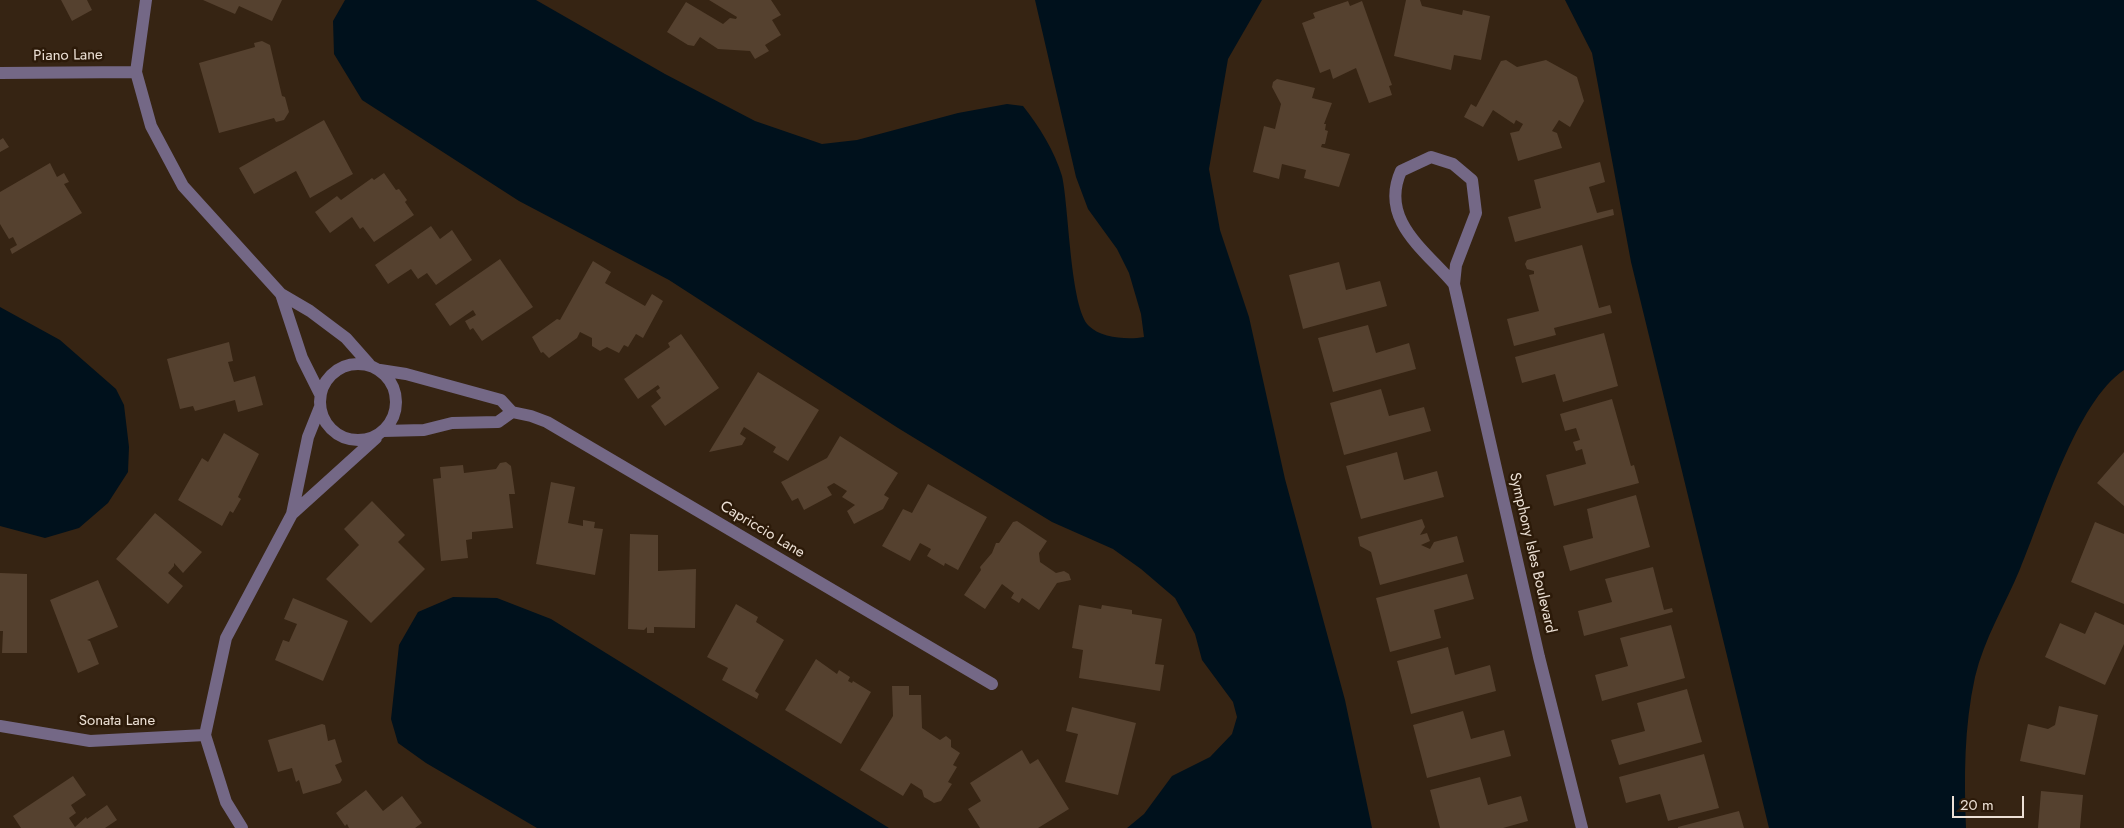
<!DOCTYPE html>
<style>
body{margin:0}
#map{position:relative;width:2124px;height:828px;overflow:hidden;background:#362413;font-family:Jost,sans-serif}
canvas{display:block}
.scale{position:absolute;left:1952px;top:796px;width:72px;height:22px;box-sizing:border-box;border:2px solid #ece0d5;border-top:0;padding-left:6px;font-size:15px;line-height:18px;white-space:nowrap;color:#ece0d5;-webkit-text-stroke:4px #2c1a09;paint-order:stroke}
</style>
<div id="map">
<canvas width="2124" height="828"></canvas>
<div class="scale">20 m</div>
</div>
<script>
const context = document.querySelector('canvas').getContext('2d');
context.lineJoin = 'round';
function paint(path, color) {
  context.fillStyle = color;
  context.fill(path, 'evenodd');
}
function trace(path, color, width, dash) {
  context.strokeStyle = color;
  context.lineWidth = width;
  context.lineCap = dash ? 'butt' : 'round';
  context.setLineDash(dash || []);
  context.stroke(path);
}
function label(font, color, halo, rows, align = 'center') {
  context.font = font + ' Jost,sans-serif';
  context.lineWidth = 5;
  context.setLineDash([]);
  context.textBaseline = 'middle';
  context.strokeStyle = halo;
  context.fillStyle = color;
  for (const [text, x, y, turn = 0] of rows) {
    context.save();
    context.translate(x, y);
    context.rotate((+turn || 0) * Math.PI / 180);
    context.textAlign = isNaN(turn) ? turn : align;
    if (halo) context.strokeText(text, 0, 0);
    context.fillText(text, 0, 0);
    context.restore();
  }
}
const water = new Path2D(`
 M 345,0 L 536,0 L 665,74 L 755,121 L 822,144 L 857,140 L 958,113 L 1007,104 L 1023,106 C 1039,126 1055,152 1062,176 C 1069,206 1070,308 1089,326 C 1101,338 1128,340 1144,337 L 1141,314 L 1129,273 L 1117,249 L 1088,209 L 1076,177 L 1035,0 L 1262,0 L 1228,59 L 1209,169 L 1220,230 L 1249,317 L 1285,479 L 1345,700 L 1372,828 L 1127,828 L 1144,814 L 1172,776 L 1210,757 L 1232,734 L 1237,717 L 1233,702 L 1202,660 L 1195,634 L 1175,598 L 1141,569 L 1113,549 L 1052,522 L 898,428 L 669,280 L 519,201 L 362,100 L 334,54 L 333,21 Z
 M 1565,0 L 2124,0 L 2124,370 C 2076,402 2043,515 2020,569 C 2005,605 1984,639 1975,677 C 1964,727 1964,778 1966,828 L 1769,828 L 1631,262 L 1592,53 Z
 M 0,307 L 60,340 L 116,389 L 124,405 L 129,447 L 128,472 L 108,503 L 79,528 L 45,538 L 0,526 Z
 M 453,597 L 497,598 L 551,619 L 889,828 L 537,828 L 426,763 L 398,743 L 391,719 L 399,645 L 418,612 Z`);
const building = new Path2D(`
 M 61,0 L 87,0 L 92,10 L 72,21 Z
 M 203,0 L 282,0 L 272,21 L 239,6 L 235,14 Z
 M 709,0 L 771,0 L 781,15 L 772,20 L 781,35 L 765,45 L 769,51 L 755,59 L 750,51 L 718,49 L 700,37 L 694,46 L 688,45 L 667,32 L 686,2 L 723,24 L 730,18 L 736,19 L 737,17 Z
 M 1406,0 L 1420,0 L 1422,6 L 1462,15 L 1463,10 L 1490,16 L 1481,60 L 1454,55 L 1451,70 L 1394,56 Z
 M 1348,1 L 1350,6 L 1362,1 L 1392,85 L 1389,86 L 1392,95 L 1369,103 L 1356,68 L 1333,79 L 1330,69 L 1320,73 L 1302,23 L 1315,18 L 1313,13 Z
 M 262,41 L 270,45 L 282,96 L 285,97 L 289,112 L 284,120 L 276,122 L 274,118 L 219,133 L 199,63 L 255,47 L 254,43 Z
 M 1506,60 L 1517,67 L 1546,60 L 1577,77 L 1584,101 L 1570,127 L 1559,120 L 1552,131 L 1557,133 L 1562,148 L 1518,161 L 1510,133 L 1519,131 L 1523,124 L 1516,120 L 1514,124 L 1493,110 L 1483,127 L 1464,117 L 1471,104 L 1476,107 L 1501,61 Z
 M 1277,79 L 1315,88 L 1312,98 L 1332,103 L 1324,124 L 1326,124 L 1325,130 L 1328,131 L 1325,144 L 1322,144 L 1321,147 L 1350,154 L 1339,187 L 1304,178 L 1306,170 L 1282,164 L 1279,179 L 1253,172 L 1264,126 L 1275,129 L 1281,104 L 1272,87 L 1273,82 Z
 M 324,120 L 353,174 L 310,198 L 296,171 L 254,194 L 239,168 Z
 M 3,138 L 9,147 L 0,152 L 0,140 Z
 M 1600,162 L 1605,182 L 1589,187 L 1597,213 L 1613,209 L 1614,215 L 1515,242 L 1508,217 L 1541,208 L 1534,180 Z
 M 50,163 L 57,177 L 64,173 L 69,182 L 64,184 L 82,213 L 12,254 L 10,249 L 17,245 L 13,237 L 9,239 L 0,224 L 0,192 Z
 M 384,173 L 396,190 L 399,189 L 407,200 L 405,202 L 414,215 L 374,242 L 363,227 L 360,229 L 352,217 L 330,233 L 315,212 L 337,196 L 341,200 L 372,178 L 374,180 Z
 M 431,226 L 440,239 L 452,230 L 472,260 L 436,285 L 427,273 L 418,279 L 411,269 L 388,284 L 375,265 Z
 M 1582,245 L 1599,308 L 1610,305 L 1612,313 L 1554,328 L 1556,335 L 1514,346 L 1507,319 L 1539,311 L 1529,275 L 1534,274 L 1534,271 L 1527,269 L 1525,264 L 1527,260 Z
 M 500,259 L 533,307 L 482,341 L 473,328 L 470,330 L 465,321 L 476,315 L 473,310 L 450,326 L 435,304 Z
 M 593,261 L 611,272 L 605,283 L 645,306 L 652,294 L 663,301 L 643,338 L 636,334 L 628,347 L 624,345 L 619,353 L 607,347 L 600,351 L 592,346 L 592,338 L 580,332 L 577,338 L 549,358 L 543,352 L 541,353 L 532,337 L 557,319 L 560,320 Z
 M 1339,262 L 1346,290 L 1380,281 L 1387,306 L 1303,329 L 1289,275 Z
 M 1368,325 L 1376,353 L 1409,343 L 1416,369 L 1333,392 L 1318,338 Z
 M 1604,333 L 1618,386 L 1563,402 L 1555,374 L 1522,383 L 1515,357 Z
 M 681,334 L 719,388 L 665,426 L 651,406 L 661,398 L 656,391 L 660,388 L 658,385 L 638,399 L 624,379 L 670,347 L 668,343 Z
 M 229,342 L 233,361 L 228,362 L 234,382 L 255,376 L 263,405 L 238,412 L 235,400 L 195,411 L 193,406 L 180,409 L 167,359 Z
 M 758,372 L 819,410 L 788,461 L 773,452 L 776,447 L 744,427 L 740,434 L 746,438 L 742,445 L 709,452 Z
 M 1381,389 L 1389,416 L 1424,407 L 1431,431 L 1344,455 L 1330,403 Z
 M 1612,399 L 1631,466 L 1634,465 L 1639,483 L 1554,506 L 1546,475 L 1586,464 L 1582,449 L 1576,451 L 1573,442 L 1580,440 L 1576,428 L 1565,431 L 1560,414 Z
 M 224,433 L 259,454 L 238,497 L 241,499 L 233,513 L 230,511 L 222,526 L 178,500 L 202,458 L 208,462 Z
 M 840,436 L 898,473 L 884,495 L 889,498 L 883,509 L 854,524 L 847,511 L 855,505 L 842,497 L 847,491 L 834,483 L 827,487 L 832,495 L 804,510 L 798,498 L 792,501 L 781,482 L 827,458 Z
 M 1397,452 L 1404,480 L 1437,471 L 1444,497 L 1361,519 L 1346,466 Z
 M 2124,452 L 2124,506 L 2097,483 Z
 M 506,462 L 511,466 L 515,494 L 509,494 L 513,528 L 472,532 L 472,539 L 466,540 L 468,558 L 441,561 L 433,479 L 441,478 L 440,467 L 463,465 L 464,473 L 496,469 L 500,463 Z
 M 551,482 L 575,487 L 568,523 L 583,526 L 583,520 L 595,522 L 594,528 L 603,529 L 595,575 L 536,564 Z
 M 928,484 L 987,517 L 958,570 L 945,563 L 944,566 L 927,556 L 931,549 L 920,543 L 910,561 L 882,546 L 903,509 L 912,513 Z
 M 1636,495 L 1650,547 L 1570,571 L 1563,546 L 1593,538 L 1587,509 Z
 M 372,501 L 405,535 L 398,542 L 425,569 L 371,623 L 326,579 L 359,545 L 344,529 Z
 M 155,513 L 202,552 L 183,573 L 174,563 L 174,566 L 168,573 L 183,586 L 168,604 L 116,559 Z
 M 1422,519 L 1425,527 L 1420,535 L 1427,533 L 1430,541 L 1421,545 L 1430,549 L 1434,542 L 1457,536 L 1464,562 L 1380,585 L 1371,552 L 1360,546 L 1358,537 Z
 M 1017,521 L 1047,541 L 1039,553 L 1040,562 L 1056,573 L 1064,571 L 1069,574 L 1071,580 L 1057,583 L 1039,610 L 1022,598 L 1019,603 L 1011,598 L 1014,593 L 1002,584 L 985,609 L 964,595 L 981,570 L 980,567 L 992,553 L 996,543 L 999,543 L 1013,522 Z
 M 2095,522 L 2124,534 L 2124,604 L 2071,582 Z
 M 630,534 L 658,535 L 658,571 L 696,569 L 695,628 L 654,627 L 654,633 L 647,633 L 647,627 L 644,630 L 628,629 Z
 M 1653,567 L 1664,610 L 1672,608 L 1673,612 L 1584,636 L 1578,611 L 1612,602 L 1605,579 Z
 M 0,573 L 27,574 L 27,653 L 2,653 L 3,631 L 0,631 Z
 M 1467,574 L 1474,599 L 1434,610 L 1441,638 L 1390,652 L 1376,598 Z
 M 98,580 L 118,627 L 87,640 L 90,641 L 99,664 L 78,673 L 50,600 Z
 M 293,598 L 348,621 L 323,681 L 275,660 L 283,640 L 289,642 L 297,624 L 284,619 Z
 M 736,604 L 758,617 L 756,622 L 784,640 L 755,691 L 759,694 L 757,699 L 722,680 L 728,668 L 707,657 Z
 M 1079,605 L 1101,609 L 1102,605 L 1132,610 L 1132,614 L 1162,619 L 1155,664 L 1164,665 L 1160,691 L 1079,678 L 1083,650 L 1072,648 Z
 M 2095,612 L 2124,625 L 2124,644 L 2105,685 L 2045,657 L 2060,623 L 2085,634 Z
 M 1671,625 L 1685,678 L 1602,701 L 1595,675 L 1628,666 L 1620,638 Z
 M 1448,647 L 1455,675 L 1490,665 L 1496,691 L 1411,714 L 1397,661 Z
 M 816,659 L 837,674 L 839,670 L 850,677 L 848,681 L 852,683 L 853,681 L 871,692 L 841,744 L 785,710 Z
 M 892,686 L 909,686 L 909,695 L 921,695 L 922,728 L 940,740 L 946,736 L 951,740 L 951,747 L 960,753 L 953,765 L 957,767 L 948,782 L 952,784 L 941,801 L 934,803 L 924,797 L 922,790 L 911,783 L 903,796 L 860,770 L 893,716 Z
 M 1687,689 L 1702,742 L 1619,765 L 1611,740 L 1645,731 L 1637,703 Z
 M 2059,706 L 2098,715 L 2085,775 L 2020,761 L 2028,724 L 2048,729 L 2055,725 Z
 M 1072,707 L 1136,723 L 1118,795 L 1065,782 L 1078,734 L 1066,731 Z
 M 1463,711 L 1471,739 L 1504,730 L 1511,756 L 1427,778 L 1413,725 Z
 M 322,724 L 325,725 L 328,741 L 335,739 L 342,762 L 335,765 L 342,780 L 340,783 L 303,794 L 299,780 L 296,782 L 292,768 L 278,772 L 268,740 Z
 M 1022,750 L 1030,764 L 1038,759 L 1069,809 L 1038,828 L 980,828 L 968,809 L 981,801 L 970,783 Z
 M 1704,754 L 1719,808 L 1668,821 L 1660,794 L 1626,803 L 1619,777 Z
 M 73,776 L 86,795 L 71,805 L 76,813 L 69,818 L 75,827 L 86,817 L 87,819 L 107,805 L 117,820 L 105,828 L 21,828 L 13,816 Z
 M 1480,777 L 1488,805 L 1521,796 L 1528,821 L 1503,828 L 1440,828 L 1430,790 Z
 M 366,790 L 383,811 L 402,796 L 422,823 L 415,828 L 349,828 L 347,824 L 345,826 L 336,813 Z
 M 2041,791 L 2083,795 L 2080,828 L 2038,828 Z
 M 1739,811 L 1744,828 L 1678,828 L 1678,827 Z`);
const minor = new Path2D(`
 M 146,0 L 136,72 L 151,126 L 183,186 L 281,294
 M 0,73 L 136,72
 M 1454,284 C 1425,250 1379,220 1401,171 L 1431,157 L 1453,164 L 1472,180 L 1476,213 L 1456,265 L 1454,284 L 1539,657 L 1582,828
 M320 402a38 38 0 1 1 76 0a38 38 0 1 1-76 0Z
 M 380,370 L 406,374 L 501,400 L 512,412 L 498,422 L 452,423 L 424,430 L 383,431
 M 320,394 L 302,358 L 281,294 L 310,311 L 346,338 L 369,364
 M 320,407 L 308,437 L 292,514 L 376,438
 M 512,412 L 531,416 L 547,422 L 992,684
 M 0,726 L 90,741 L 205,735
 M 242,828 L 226,802 L 205,735 L 226,638 L 292,514`);
const streetNames = [
 ["Piano Lane",68,56,-1],
 ["Capriccio Lane",762,530,31],
 ["Symphony Isles Boulevard",1532,553,77],
 ["Sonata Lane",117,721]
];
paint(water, '#00111c');
paint(building, '#55412f');
trace(minor, '#746886', 12);
label('15px', '#ece0d5', '#2c1a09', streetNames);
</script>
